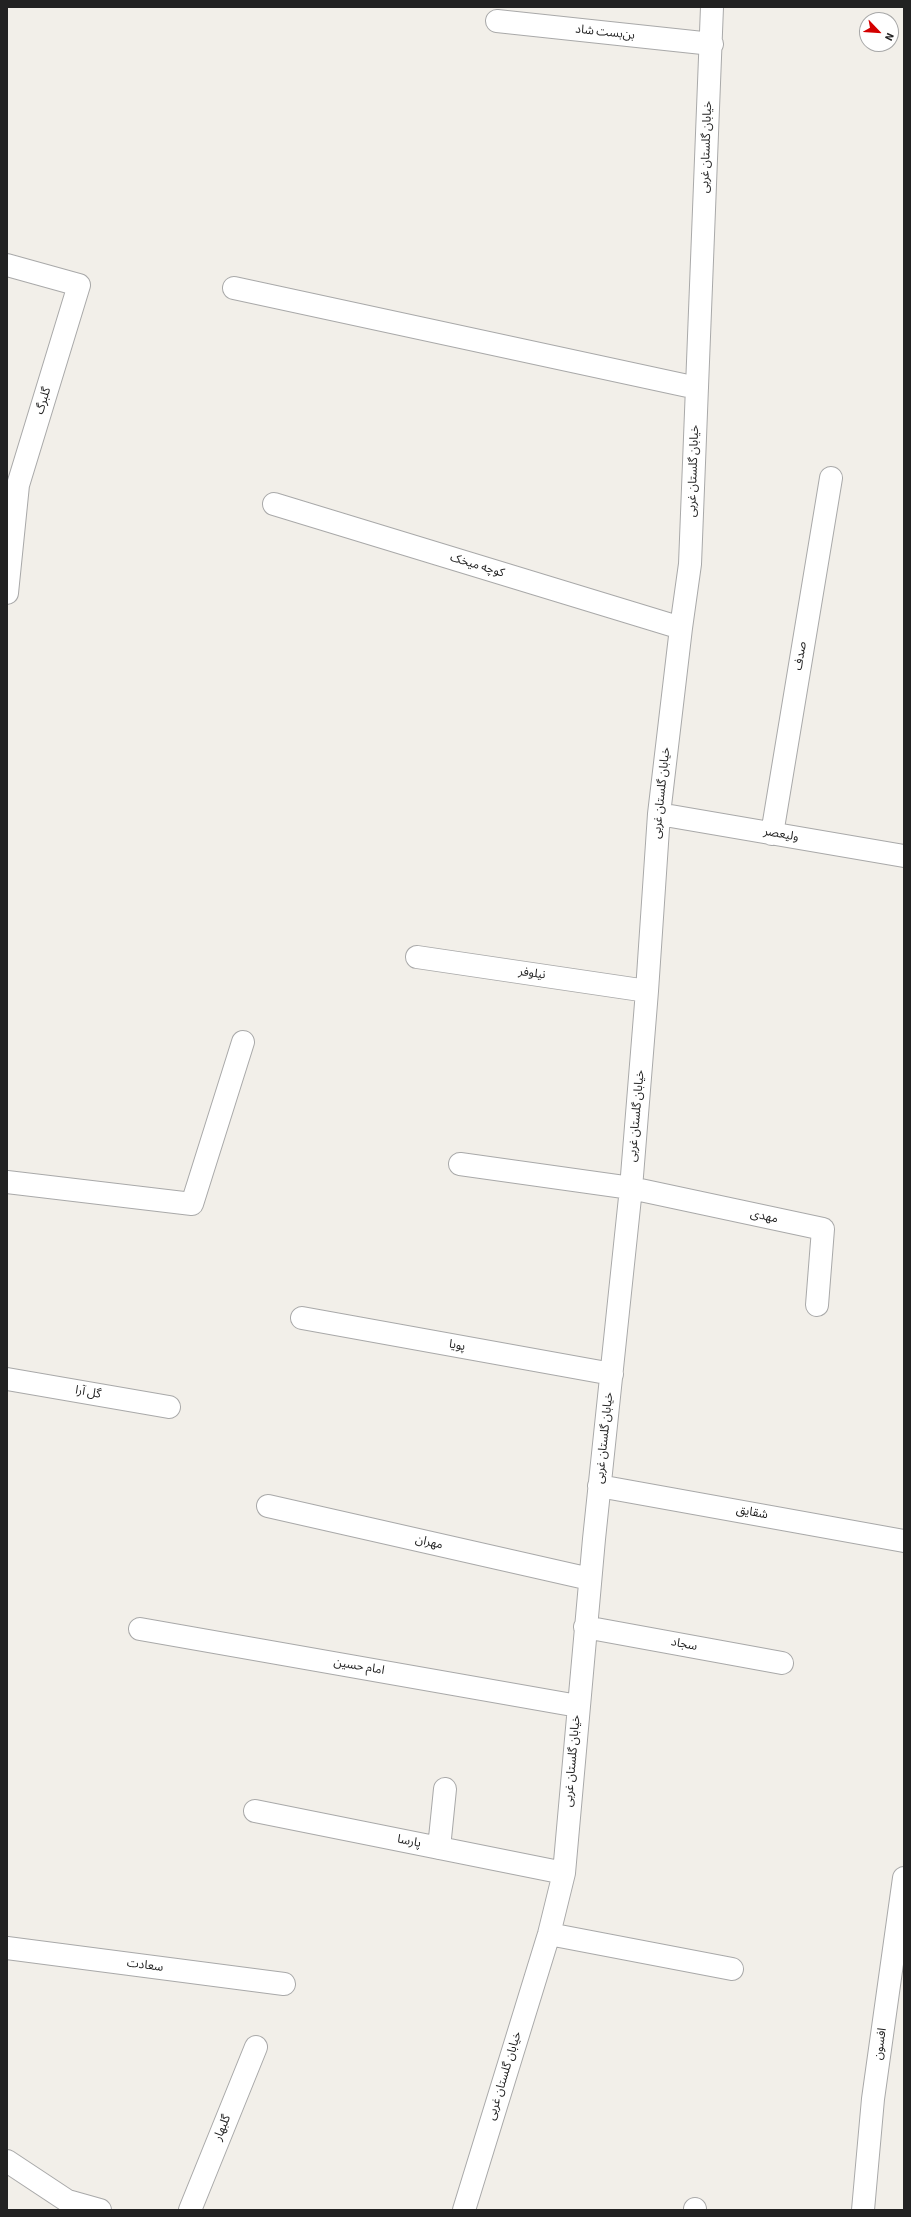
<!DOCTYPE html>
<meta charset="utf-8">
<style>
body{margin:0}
#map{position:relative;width:911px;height:2217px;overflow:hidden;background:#f2efe9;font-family:"Source Sans 3",sans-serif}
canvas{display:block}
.frame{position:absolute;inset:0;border:8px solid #222;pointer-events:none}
.north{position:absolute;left:859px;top:12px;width:40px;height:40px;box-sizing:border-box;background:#fff;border:1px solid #a7a7a7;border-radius:50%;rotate:115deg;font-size:11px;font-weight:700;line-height:16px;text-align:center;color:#222}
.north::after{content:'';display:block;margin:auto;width:14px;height:18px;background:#d40000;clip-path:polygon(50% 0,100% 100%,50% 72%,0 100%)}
</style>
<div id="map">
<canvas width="911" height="2217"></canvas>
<div class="frame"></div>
<div class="north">N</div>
</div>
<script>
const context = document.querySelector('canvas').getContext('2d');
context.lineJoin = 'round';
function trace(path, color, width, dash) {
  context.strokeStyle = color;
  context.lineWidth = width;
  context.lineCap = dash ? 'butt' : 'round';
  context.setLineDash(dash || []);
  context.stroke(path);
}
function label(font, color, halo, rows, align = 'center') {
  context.font = font + ' "Source Sans 3","Noto Sans Arabic",sans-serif';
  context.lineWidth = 3;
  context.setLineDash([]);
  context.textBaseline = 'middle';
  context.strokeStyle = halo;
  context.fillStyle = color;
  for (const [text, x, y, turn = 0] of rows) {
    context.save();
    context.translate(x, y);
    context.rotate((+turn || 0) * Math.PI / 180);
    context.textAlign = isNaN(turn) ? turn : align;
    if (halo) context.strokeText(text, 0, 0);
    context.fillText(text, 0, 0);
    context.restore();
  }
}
const minor = new Path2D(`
 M 497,21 L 712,44
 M 7,265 L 79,285 L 18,485 L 7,593
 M 234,288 L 697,388
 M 274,504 L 681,628
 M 659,814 L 904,856
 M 772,834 L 831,478
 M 417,957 L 647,991
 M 460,1164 L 631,1188 L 823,1229 L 817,1305
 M 7,1182 L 192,1204 L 243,1042
 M 302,1318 L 612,1374
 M 7,1379 L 169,1407
 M 599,1486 L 904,1541
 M 268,1506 L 590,1579
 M 585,1627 L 782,1663
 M 140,1629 L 578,1706
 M 255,1811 L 564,1873
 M 439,1848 L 445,1789
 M 549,1934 L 732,1969
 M 7,1948 L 284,1984
 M 7,2161 L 81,2210
 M 68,2201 L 100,2210
 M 190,2210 L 256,2047
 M 464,2210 L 549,1934 L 564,1873 L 594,1539 L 631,1188 L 647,991 L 659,814 L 681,628 L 690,564 L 712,7
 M 695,2210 L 695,2209
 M 863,2210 L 873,2099 L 904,1878`);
const streetNames = [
 ["بن‌بست شاد",605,33,6],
 ["خیابان گلستان غربی",707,147,-88],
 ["گلبرگ",44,401,-73],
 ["خیابان گلستان غربی",694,471,-88],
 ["کوچه میخک",477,566,17],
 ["صدف",801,656,-81],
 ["خیابان گلستان غربی",662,793,-84],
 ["ولیعصر",781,835,10],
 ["نیلوفر",532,974,8],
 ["خیابان گلستان غربی",637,1116,-85],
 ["مهدی",764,1217,12],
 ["پویا",457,1346,10],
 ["گل آرا",88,1393,10],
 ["خیابان گلستان غربی",605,1438,-84],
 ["شقایق",752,1513,10],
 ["مهران",429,1543,13],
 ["سجاد",684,1645,11],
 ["امام حسین",359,1667,10],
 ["خیابان گلستان غربی",573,1761,-85],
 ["پارسا",409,1842,11],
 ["سعادت",145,1966,7],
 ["افسون",881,2044,-82],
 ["خیابان گلستان غربی",505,2076,-73],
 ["گلبهار",223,2128,-68]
];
trace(minor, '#a9a9a9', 24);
trace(minor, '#fff', 22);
label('12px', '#222', '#fff', streetNames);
</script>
